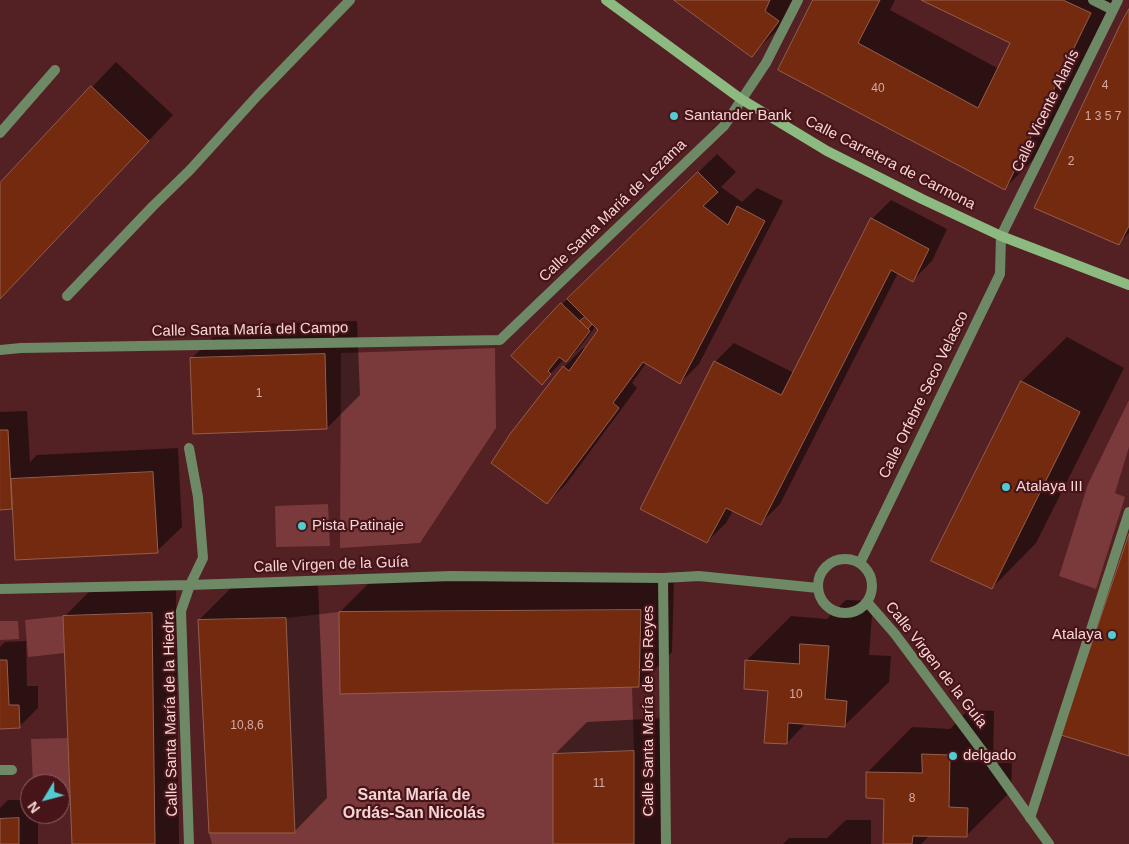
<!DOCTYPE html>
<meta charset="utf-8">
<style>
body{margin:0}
#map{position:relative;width:1129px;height:844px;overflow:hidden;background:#532023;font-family:Arial,sans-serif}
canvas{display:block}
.north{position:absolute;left:20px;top:774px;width:50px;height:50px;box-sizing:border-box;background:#471519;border:1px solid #8d6264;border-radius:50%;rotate:233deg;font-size:14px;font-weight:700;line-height:20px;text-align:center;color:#f7d5d5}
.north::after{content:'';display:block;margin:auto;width:18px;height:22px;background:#51ccd1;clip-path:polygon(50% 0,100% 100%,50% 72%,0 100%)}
</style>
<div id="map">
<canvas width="1129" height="844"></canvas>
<div class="north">N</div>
</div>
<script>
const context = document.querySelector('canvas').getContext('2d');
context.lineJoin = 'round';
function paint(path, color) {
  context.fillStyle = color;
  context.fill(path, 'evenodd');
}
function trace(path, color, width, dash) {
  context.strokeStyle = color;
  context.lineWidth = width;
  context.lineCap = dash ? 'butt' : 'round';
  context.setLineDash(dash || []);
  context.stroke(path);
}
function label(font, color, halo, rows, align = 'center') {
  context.font = font + ' Arial,sans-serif';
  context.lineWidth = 4.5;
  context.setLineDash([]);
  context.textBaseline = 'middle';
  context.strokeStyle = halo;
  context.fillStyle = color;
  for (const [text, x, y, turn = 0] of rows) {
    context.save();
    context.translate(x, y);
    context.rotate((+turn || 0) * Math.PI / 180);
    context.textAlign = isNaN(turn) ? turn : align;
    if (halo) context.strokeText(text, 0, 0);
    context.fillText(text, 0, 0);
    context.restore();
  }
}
const green = new Path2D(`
 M 495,348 L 496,428 L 420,543 L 340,548 L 341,353 Z
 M 1129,400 L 1129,447 L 1115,493 L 1125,497 L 1096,589 L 1059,576 L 1088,484 Z
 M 328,504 L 330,546 L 276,547 L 275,506 Z
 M 339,612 L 340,693 L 632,687 L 634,751 L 553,754 L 553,844 L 212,844 L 209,833 L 295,833 L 286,618 Z
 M 63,616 L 65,653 L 28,657 L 25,620 Z
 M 0,621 L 18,621 L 19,639 L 0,640 Z
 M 68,738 L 70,797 L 60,798 L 60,784 L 33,784 L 31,739 Z`);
const shadow = new Path2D(`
 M 676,0 L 800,0 L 776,31 L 752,55 Z
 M 814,0 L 895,0 L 890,10 L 999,69 L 1012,43 L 924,0 L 1113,0 L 1038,155 L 1005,188 Z
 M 1129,12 L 1129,233 L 1118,243 Z
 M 116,62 L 173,115 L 0,298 L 0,184 Z
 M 717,154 L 736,172 L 721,187 L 742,202 L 757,188 L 783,201 L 699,364 L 680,383 L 646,363 L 632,383 L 637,388 L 566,484 L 547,503 L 564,367 L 583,348 L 586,350 L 600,330 L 596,326 L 579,348 L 566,361 L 564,359 L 542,383 L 513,356 L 575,291 L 576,292 Z
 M 891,200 L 947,229 L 932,261 L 913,280 L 898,273 L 780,504 L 761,523 L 733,510 L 726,523 L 707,542 L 715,362 L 734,343 L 794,373 L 872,219 Z
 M 357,321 L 360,395 L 327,428 L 192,358 L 225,325 Z
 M 1067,337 L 1124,368 L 1036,543 L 992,588 L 933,561 L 1022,381 Z
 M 27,411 L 30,462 L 37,455 L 178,448 L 182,527 L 157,551 L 14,508 L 0,509 L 0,412 Z
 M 674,577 L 672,652 L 639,685 L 340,612 L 373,579 Z
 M 318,585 L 327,798 L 294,832 L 199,620 L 232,587 Z
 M 176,589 L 179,844 L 73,844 L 65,616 L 89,592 Z
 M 846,600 L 873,601 L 869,655 L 891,656 L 889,682 L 844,726 L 806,723 L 787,743 L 769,690 L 746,661 L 791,616 L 827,619 Z
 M 26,641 L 27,686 L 38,686 L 38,708 L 19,727 L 0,727 L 0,647 L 5,642 Z
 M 968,710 L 994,711 L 993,763 L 1012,763 L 1011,791 L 966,836 L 930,835 L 921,844 L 884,844 L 885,798 L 868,772 L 912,727 L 950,729 Z
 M 666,718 L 667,844 L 554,844 L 554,755 L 587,722 Z
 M 8,800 L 30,800 L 30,814 L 38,814 L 38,844 L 0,844 L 0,808 Z
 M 846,820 L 871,820 L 871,844 L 783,844 L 789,838 L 827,838 Z`);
const building = new Path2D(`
 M 674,0 L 770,0 L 765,11 L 779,21 L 752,57 Z
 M 813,0 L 880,0 L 858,43 L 978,108 L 1010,43 L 921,0 L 1063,0 L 1091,13 L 1005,190 L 778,70 Z
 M 1129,9 L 1129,226 L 1119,245 L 1034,208 L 1120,25 Z
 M 91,86 L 149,141 L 0,299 L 0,183 Z
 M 698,172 L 718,192 L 703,206 L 728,225 L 737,206 L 765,221 L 680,384 L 643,362 L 613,403 L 619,408 L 547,504 L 491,463 L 510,434 L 563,366 L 569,371 L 598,330 L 567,299 Z
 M 871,218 L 929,249 L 913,282 L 891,270 L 761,525 L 726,508 L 707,543 L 640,509 L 714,361 L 781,395 Z
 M 561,303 L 590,331 L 566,362 L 559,357 L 548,371 L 551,374 L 542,385 L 511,356 Z
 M 585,317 L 592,324 L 588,329 L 580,321 Z
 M 325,354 L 327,429 L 193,434 L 190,358 Z
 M 1021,381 L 1080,412 L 992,589 L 931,561 Z
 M 0,430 L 8,430 L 12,509 L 0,510 Z
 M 153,472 L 158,553 L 15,560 L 11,479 Z
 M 1129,534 L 1129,756 L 1061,735 Z
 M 641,610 L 639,687 L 340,694 L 339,612 Z
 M 152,613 L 155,844 L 72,844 L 63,616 Z
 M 286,618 L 295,833 L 209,833 L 198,620 Z
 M 800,644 L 829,646 L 825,699 L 847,701 L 845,727 L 788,723 L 787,744 L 764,743 L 768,691 L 744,689 L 745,660 L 799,664 Z
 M 0,660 L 7,660 L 9,705 L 19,705 L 20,728 L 0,729 Z
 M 634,751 L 634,844 L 553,844 L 553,754 Z
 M 922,754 L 950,755 L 949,807 L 968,808 L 967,837 L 913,836 L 912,844 L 883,844 L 884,799 L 866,798 L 866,772 L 922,773 Z
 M 19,818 L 19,844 L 0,844 L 0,819 Z`);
const pedestrian = new Path2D(`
 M 0,350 L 21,348 L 500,340 L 724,126 L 766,63 L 798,0
 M 1030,818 L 1129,512`);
const minor = new Path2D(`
 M 1093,0 L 1113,10
 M 0,133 L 55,70
 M 67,296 L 153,206 L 190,170 L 258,95 L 350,0
 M 189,448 L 198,497 L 203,558 L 190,585 L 181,611 L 189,844
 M818 586a27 27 0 1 1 54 0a27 27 0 1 1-54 0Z
 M 860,563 L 1000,274 L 1001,236 L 1118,0
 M 663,578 L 666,844
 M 0,589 L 190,585 L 451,576 L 663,578 L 699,576 L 818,588
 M 868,603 L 895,634 L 989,760 L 1049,844
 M 0,770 L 12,770`);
const secondary = new Path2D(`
 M 606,0 L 741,99 L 827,151 L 922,199 L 1001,236 L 1129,285`);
const markers = [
 [674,116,5,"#51ccd1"],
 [1006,487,5,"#51ccd1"],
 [302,526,5,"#51ccd1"],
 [1112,635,5,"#51ccd1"],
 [953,756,5,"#51ccd1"]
];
const numberNames = [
 ["4",1105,86],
 ["40",878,89],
 ["1 3 5 7",1103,117],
 ["2",1071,162],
 ["1",259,394],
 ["10",796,695],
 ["10,8,6",247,726],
 ["11",599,784],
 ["8",912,799]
];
const streetNames = [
 ["Calle Vicente Alanís",1046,111,-64],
 ["Calle Carretera de Carmona",890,163,27],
 ["Calle Santa Mariá de Lezama",613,211,-44],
 ["Calle Santa María del Campo",250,330,-1],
 ["Calle Orfebre Seco Velasco",924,395,-64],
 ["Calle Virgen de la Guía",331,565,-2],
 ["Calle Virgen de la Guía",936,665,52],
 ["Calle Santa María de los Reyes",649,711,-90],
 ["Calle Santa María de la Hiedra",171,714,-91]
];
const poiNames = [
 ["Santander Bank",684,116],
 ["Atalaya III",1016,487],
 ["Pista Patinaje",312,526],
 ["Atalaya",1102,635,"right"],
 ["delgado",963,756]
];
const neighbourhoodNames = [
 ["Santa María de",414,796],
 ["Ordás-San Nicolás",414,814]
];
paint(green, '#7a3a3c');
paint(shadow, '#0007');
paint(building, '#742a0f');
trace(building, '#945e4c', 1);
trace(pedestrian, '#6d8965', 10);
trace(minor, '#6d8965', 10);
trace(secondary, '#8dba80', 10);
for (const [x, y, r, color] of markers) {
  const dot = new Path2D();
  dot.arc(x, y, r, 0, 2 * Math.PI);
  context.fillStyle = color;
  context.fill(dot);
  trace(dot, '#471519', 2);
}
label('12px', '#d6aaa4', null, numberNames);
label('15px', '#f7d5d5', '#471519', streetNames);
label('15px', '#f7d5d5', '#471519', poiNames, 'left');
label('bold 16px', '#f7d5d5', '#471519', neighbourhoodNames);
</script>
